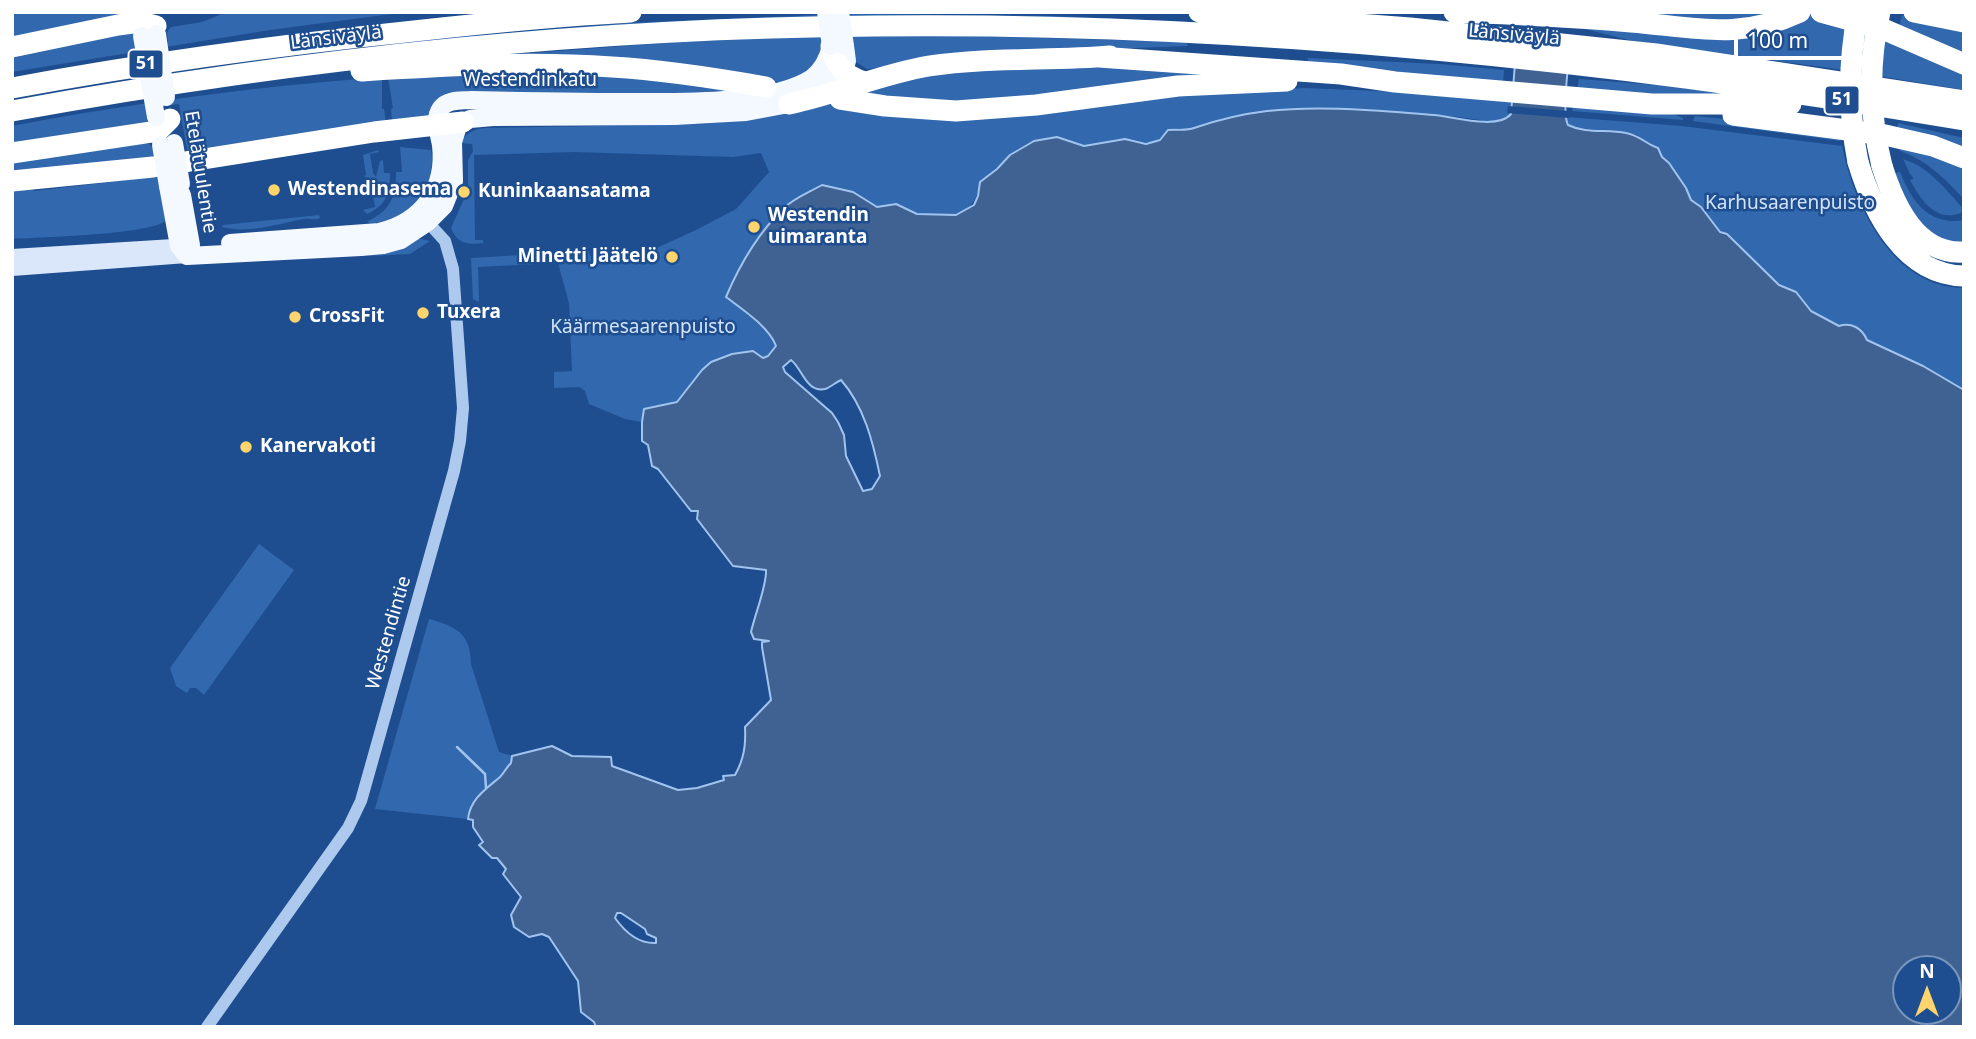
<!DOCTYPE html>
<meta charset="utf-8">
<style>
body{margin:0}
#map{position:relative;width:1976px;height:1039px;overflow:hidden;background:#1e4e90;font-family:"Noto Sans",sans-serif}
canvas{display:block}
.frame{position:absolute;inset:0;border:14px solid #fff;pointer-events:none}
.north{position:absolute;left:1892px;top:955px;width:70px;height:70px;box-sizing:border-box;background:#1e4e90;border:2px solid #7895bc;border-radius:50%;rotate:0deg;font-size:19px;font-weight:700;line-height:28px;text-align:center;color:#fff}
.north::after{content:'';display:block;margin:auto;width:24px;height:32px;background:#fdd56c;clip-path:polygon(50% 0,100% 100%,50% 72%,0 100%)}
.scale{position:absolute;left:1734px;top:28px;width:149px;height:32px;box-sizing:border-box;border:4px solid #fff;border-top:0;padding-left:9px;font-size:21px;line-height:24px;white-space:nowrap;color:#fff;-webkit-text-stroke:5px #1e4e90;paint-order:stroke}
</style>
<div id="map">
<canvas width="1976" height="1039"></canvas>
<div class="frame"></div>
<div class="north">N</div>
<div class="scale">100 m</div>
</div>
<script>
const context = document.querySelector('canvas').getContext('2d');
context.lineJoin = 'round';
function paint(path, color) {
  context.fillStyle = color;
  context.fill(path, 'evenodd');
}
function trace(path, color, width, dash) {
  context.strokeStyle = color;
  context.lineWidth = width;
  context.lineCap = dash ? 'butt' : 'round';
  context.setLineDash(dash || []);
  context.stroke(path);
}
function label(font, color, halo, rows, align = 'center') {
  context.font = font + ' "Noto Sans",sans-serif';
  context.lineWidth = 5;
  context.setLineDash([]);
  context.textBaseline = 'middle';
  context.strokeStyle = halo;
  context.fillStyle = color;
  for (const [text, x, y, turn = 0] of rows) {
    context.save();
    context.translate(x, y);
    context.rotate((+turn || 0) * Math.PI / 180);
    context.textAlign = isNaN(turn) ? turn : align;
    if (halo) context.strokeText(text, 0, 0);
    context.fillText(text, 0, 0);
    context.restore();
  }
}
const green = new Path2D(`
 M 19,12 L 125,12 L 120,16 L 12,41 L 12,15 Z
 M 227,12 L 356,14 L 407,12 L 270,30 L 12,72 L 12,52 L 132,29 L 139,48 L 168,43 L 167,32 L 171,27 L 202,22 Z
 M 1640,12 L 1797,12 L 1838,21 L 1964,68 L 1964,90 L 1829,68 L 1633,41 L 1585,29 L 1746,21 L 1692,19 Z
 M 846,14 L 1054,16 L 1235,24 L 846,18 Z
 M 818,15 L 819,19 L 387,47 L 386,43 L 627,23 Z
 M 1902,15 L 1964,27 L 1964,57 L 1899,28 Z
 M 821,36 L 821,54 L 806,75 L 780,83 L 720,73 L 452,59 L 676,42 Z
 M 853,36 L 982,36 L 1186,42 L 1188,46 L 1111,49 L 867,69 L 853,60 L 849,38 Z
 M 1308,58 L 1440,64 L 1504,70 L 1503,84 L 1308,65 Z
 M 1025,66 L 1193,69 L 1193,79 L 966,106 L 850,95 L 908,78 Z
 M 569,70 L 672,77 L 753,89 L 717,94 L 663,97 L 456,95 C 440,97 434,102 430,117 L 425,120 L 155,163 L 12,176 L 12,157 L 59,153 L 128,141 L 149,144 L 156,150 L 158,160 L 188,155 L 179,104 L 150,108 L 151,120 L 143,124 L 41,140 L 12,147 L 12,126 C 196,91 382,71 569,70 ZM 388,78 L 393,108 L 391,109 L 392,121 L 386,123 L 384,109 L 382,109 L 382,79 Z
 M 1579,79 L 1658,85 L 1767,99 L 1577,90 Z
 M 1306,88 L 1428,93 L 1512,101 L 1511,114 L 1507,120 L 1495,122 L 1459,117 L 1342,109 L 1300,109 L 1267,112 L 1225,118 L 1191,130 L 1181,128 L 1168,130 C 1151,151 1145,139 1124,139 C 1111,139 1099,146 1086,146 C 1068,146 1063,135 1038,140 C 1015,145 999,168 981,181 C 975,216 950,221 919,214 C 910,213 902,204 893,204 C 888,205 882,207 877,207 L 853,192 L 822,185 C 810,192 794,198 784,208 C 758,233 740,264 726,296 L 773,337 L 776,346 L 768,357 L 763,358 L 753,351 L 702,370 L 677,402 L 644,409 L 642,422 L 625,419 L 589,404 L 585,391 L 580,387 L 554,388 L 554,372 L 572,371 L 569,303 L 558,263 L 478,267 L 479,302 L 473,299 L 471,258 L 589,251 L 590,256 L 637,257 L 696,230 L 736,209 L 769,172 L 761,153 L 733,157 L 575,152 L 474,155 L 475,240 L 483,240 L 483,243 C 467,245 458,244 451,228 L 468,190 L 468,160 L 473,151 L 472,144 L 461,143 C 465,133 475,129 485,128 L 701,124 L 747,120 L 828,103 L 862,109 Z
 M 1573,106 L 1673,114 L 1683,118 L 1683,120 L 1572,111 Z
 M 1695,116 L 1746,121 L 1902,145 L 1964,168 L 1964,199 C 1944,178 1928,161 1900,151 L 1898,146 L 1842,137 L 1840,141 L 1693,121 Z
 M 1566,117 L 1682,126 L 1842,146 C 1854,206 1893,288 1964,288 L 1964,390 L 1923,366 L 1867,340 L 1864,333 L 1839,326 L 1811,310 L 1796,292 L 1779,285 L 1727,234 L 1720,232 L 1701,207 L 1691,200 L 1686,188 L 1669,163 L 1662,157 L 1657,148 L 1650,145 L 1637,135 L 1575,128 L 1568,125 Z
 M 1898,123 L 1964,138 L 1964,152 L 1897,128 Z
 M 400,147 L 431,150 C 438,187 407,224 369,223 L 368,221 C 391,210 396,197 396,172 L 402,172 Z
 M 378,150 L 379,152 L 370,154 L 373,173 L 376,177 L 380,161 L 383,160 L 384,173 L 390,173 C 390,193 387,205 367,214 L 363,210 L 375,207 L 371,183 L 364,176 L 366,175 L 363,155 Z
 M 1903,159 C 1929,167 1945,189 1963,208 L 1961,213 C 1936,223 1920,199 1910,180 L 1913,179 L 1913,177 L 1910,174 Z
 M 1900,172 C 1912,201 1928,226 1964,220 L 1964,243 C 1924,248 1908,203 1892,174 Z
 M 159,176 L 166,221 C 144,235 43,237 12,239 L 12,189 L 30,188 L 34,191 Z
 M 319,215 L 320,218 C 314,221 310,218 304,219 C 276,224 251,234 222,227 L 223,225 Z
 M 416,238 L 430,241 L 410,254 L 368,256 Z
 M 259,544 L 294,570 L 204,695 L 196,688 L 190,688 L 187,693 L 176,686 L 170,668 Z
 M 429,619 C 455,626 471,633 471,664 L 499,752 L 512,756 L 511,763 C 506,768 504,773 500,777 C 487,788 470,801 468,819 L 375,809 Z`);
const water = new Path2D(`
 M 1519,12 L 1575,12 C 1572,34 1560,110 1568,125 C 1586,134 1607,129 1626,133 C 1639,135 1646,144 1658,148 L 1662,157 L 1669,163 L 1686,188 L 1691,200 L 1701,207 L 1720,232 L 1727,234 L 1779,285 L 1796,292 L 1811,311 L 1839,326 C 1851,322 1862,328 1867,340 L 1923,366 L 1964,390 L 1964,1027 L 596,1027 L 594,1022 L 581,1012 L 578,981 L 549,937 L 542,934 L 529,937 L 514,927 L 511,915 L 521,897 L 503,874 L 506,869 L 497,858 L 492,858 L 479,845 L 483,842 L 473,827 L 473,820 L 468,819 C 470,799 486,789 500,777 C 504,773 506,768 511,763 L 512,756 L 552,746 L 572,756 L 611,757 L 612,766 L 678,790 L 697,788 L 724,780 L 723,776 L 735,775 C 744,759 746,745 745,727 L 771,700 L 762,647 L 762,642 L 769,641 L 754,639 L 751,632 C 755,614 767,585 766,570 L 733,566 L 697,519 L 698,511 L 691,511 L 658,469 L 652,466 L 648,445 L 642,441 L 642,422 L 644,409 L 677,402 L 702,370 L 711,362 L 732,354 L 753,351 L 763,358 L 768,356 L 776,346 C 769,327 742,309 726,297 C 740,264 758,233 784,208 C 794,198 810,192 822,185 L 853,192 L 877,207 L 896,204 L 917,214 L 956,215 L 974,205 L 978,196 L 980,182 L 997,169 L 1010,155 L 1034,141 L 1057,137 L 1084,146 L 1125,139 L 1146,144 L 1160,140 L 1168,130 C 1176,129 1187,131 1194,128 C 1217,120 1242,114 1267,111 C 1322,105 1379,111 1434,115 C 1454,117 1498,130 1511,114 ZM 791,360 C 802,368 806,393 825,389 C 831,387 836,382 841,380 C 864,406 873,442 880,476 L 872,489 L 863,491 L 846,456 L 844,435 L 838,422 L 832,413 L 785,372 L 783,367 ZM 617,913 L 621,913 L 645,929 L 647,934 L 656,938 L 656,943 C 638,944 625,932 615,918 ZM 1906,969 L 1948,969 L 1948,1011 L 1906,1011 Z`);
const pier = new Path2D(`
 M 1515,24 L 1576,28 L 1574,52 L 1513,46 Z
 M 1508,106 L 1569,111 L 1569,118 L 1507,113 Z`);
const stream = new Path2D(`
 M 457,747 L 485,774 L 486,788`);
const tertiary = new Path2D(`
 M 207,1027 L 348,828 L 361,801 L 454,471 L 460,441 L 463,408 L 453,269 L 445,241 L 423,217`);
const secondary = new Path2D(`
 M 12,256 L 190,245
 M 12,269 L 187,256`);
const primary = new Path2D(`
 M 168,186 L 179,246 L 187,256
 M 182,195 L 191,245 L 187,256
 M 230,243 L 379,232 C 422,222 446,189 441,145 C 439,133 433,119 441,108 C 448,99 461,101 471,100 C 523,101 575,102 627,102 C 675,102 771,105 812,78 C 822,70 828,59 831,46
 M 187,256 L 361,247 L 383,245 L 401,240 L 428,222 L 444,206 L 454,181 L 453,142 L 458,126 L 470,119 L 493,117 L 675,116 L 746,112 L 789,104 L 843,73 L 847,61 L 845,46`);
const motorway = new Path2D(`
 M 1199,12 L 1410,28 L 1656,54 L 1964,101
 M 1454,12 C 1513,14 1572,17 1631,22 C 1695,27 1738,41 1800,12
 M 1821,12 L 1883,29 L 1964,64
 M 1914,12 L 1964,22
 M 831,46 C 836,67 844,75 864,82
 M 12,47 L 118,25 L 140,22 L 156,26
 M 1099,57 L 1341,74 L 1395,82 L 1652,104 L 1791,104
 M 361,71 C 445,66 528,61 612,67 C 664,70 715,78 766,87
 M 12,88 C 146,63 279,45 414,31 C 486,23 559,16 631,12
 M 840,99 L 885,106 L 956,111 L 1036,105 L 1178,86 L 1287,81
 M 789,104 C 837,94 881,74 929,66 C 989,57 1050,61 1110,56
 M 12,111 C 297,59 585,28 875,26 C 1239,22 1605,59 1964,120
 M 1733,115 L 1885,135 L 1933,146 L 1964,158
 M 12,153 L 158,131 L 170,119
 M 1858,162 C 1873,212 1904,275 1964,276
 M 1882,166 C 1894,204 1916,255 1964,252
 M 12,181 L 153,167 L 374,132 L 463,122`);
const primaryBridge = new Path2D(`
 M 826,12 L 831,46
 M 840,12 L 845,46
 M 157,34 L 166,97
 M 142,36 L 156,117
 M 174,143 L 181,184
 M 161,145 L 168,186`);
const motorwayBridge = new Path2D(`
 M 1880,12 C 1868,64 1869,114 1882,166
 M 1858,162 C 1848,112 1848,63 1858,12`);
const markers = [
 [274,190,7,"#fdd56c"],
 [464,192,7,"#fdd56c"],
 [754,227,7,"#fdd56c"],
 [672,257,7,"#fdd56c"],
 [423,313,7,"#fdd56c"],
 [295,317,7,"#fdd56c"],
 [246,447,7,"#fdd56c"]
];
const shields = [
 [146,64,35],
 [1842,100,35]
];
const shieldNames = [
 ["51",146,64],
 ["51",1842,100]
];
const streetNames = [
 ["Länsiväylä",1514,35,5],
 ["Länsiväylä",336,38,-7],
 ["Westendinkatu",530,81],
 ["Etelätuulentie",200,172,81],
 ["Westendintie",389,633,-74]
];
const poiNames = [
 ["Westendinasema",288,190],
 ["Kuninkaansatama",478,192],
 ["Westendin",768,216],
 ["uimaranta",768,238],
 ["Minetti Jäätelö",658,257,"right"],
 ["Tuxera",437,313],
 ["CrossFit",309,317],
 ["Kanervakoti",260,447]
];
const parkNames = [
 ["Karhusaarenpuisto",1790,204],
 ["Käärmesaarenpuisto",643,328]
];
paint(green, '#3168ae');
paint(water, '#3f6292');
trace(water, '#a1c4ef', 2);
paint(pier, '#1e4e90');
trace(stream, '#a1c4ef', 2.5);
trace(tertiary, '#adcaee', 12);
trace(secondary, '#dae7fa', 14);
trace(primary, '#f4f8ff', 18);
trace(motorway, '#fff', 21);
trace(primaryBridge, '#f4f8ff', 18);
trace(motorwayBridge, '#fff', 21);
for (const [x, y, r, color] of markers) {
  const dot = new Path2D();
  dot.arc(x, y, r, 0, 2 * Math.PI);
  context.fillStyle = color;
  context.fill(dot);
  trace(dot, '#1e4e90', 2.5);
}
for (const [x, y, w] of shields) {
  const box = new Path2D();
  box.roundRect(x - w / 2, y - 14.5, w, 29, 5);
  context.fillStyle = '#1e4e90';
  context.fill(box);
  trace(box, '#fff', 2);
}
label('bold 18px', '#fff', null, shieldNames);
label('19px', '#fff', '#1e4e90', streetNames);
label('bold 19px', '#fff', '#1e4e90', poiNames, 'left');
label('19px', '#d3e4fa', '#1e4e90', parkNames);
</script>
